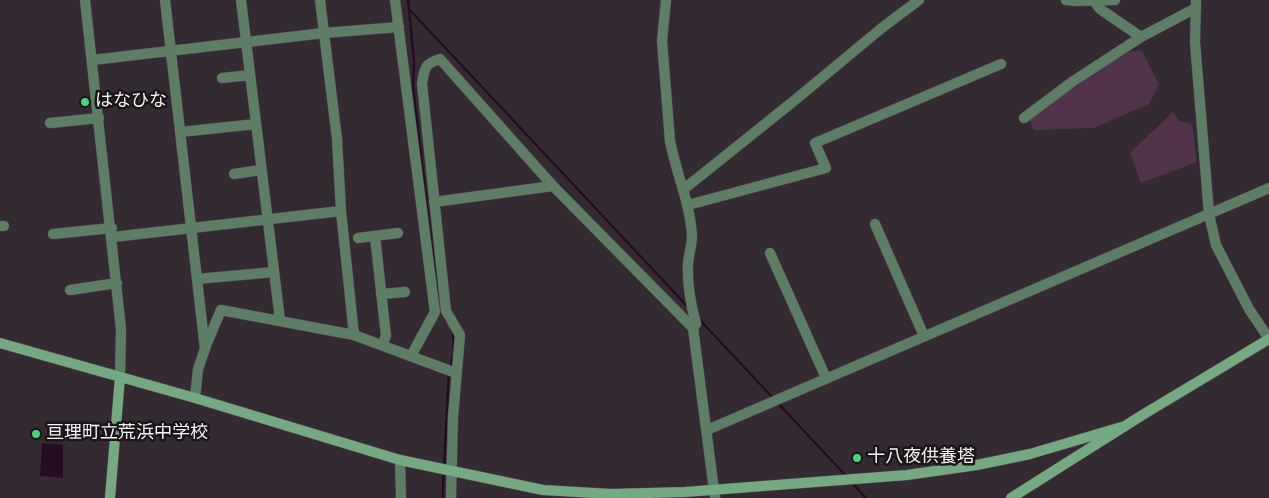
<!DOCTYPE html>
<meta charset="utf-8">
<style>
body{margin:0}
canvas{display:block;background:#342b32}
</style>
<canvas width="1269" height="498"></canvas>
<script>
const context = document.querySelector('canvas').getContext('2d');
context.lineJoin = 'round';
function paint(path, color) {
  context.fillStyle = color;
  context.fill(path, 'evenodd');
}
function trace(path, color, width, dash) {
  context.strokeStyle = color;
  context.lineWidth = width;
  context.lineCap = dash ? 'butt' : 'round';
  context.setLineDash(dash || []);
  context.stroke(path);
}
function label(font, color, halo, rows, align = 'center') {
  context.font = font + ' "Nunito Sans","Noto Sans JP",sans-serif';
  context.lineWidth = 5;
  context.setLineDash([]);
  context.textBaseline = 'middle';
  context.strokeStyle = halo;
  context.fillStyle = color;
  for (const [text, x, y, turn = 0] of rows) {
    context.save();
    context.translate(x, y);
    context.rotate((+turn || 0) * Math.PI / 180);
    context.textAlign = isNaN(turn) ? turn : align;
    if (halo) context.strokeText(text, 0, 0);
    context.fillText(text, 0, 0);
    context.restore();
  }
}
const green = new Path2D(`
 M 1142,51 L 1159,85 L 1149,104 L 1093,128 L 1034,130 L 1029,118 L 1126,52 Z
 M 1173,112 L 1180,121 L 1192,124 L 1197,162 L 1141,183 L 1130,153 Z`);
const water = new Path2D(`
 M 42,443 L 63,445 L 63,478 L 40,476 Z`);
const stream = new Path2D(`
 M 408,0 L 409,9 L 688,307
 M 409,9 L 414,62 L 413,87 L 438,299
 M 440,309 L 447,322
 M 698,318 L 773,398
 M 450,367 L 454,353 L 453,330
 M 777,402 L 847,477
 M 444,467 L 449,372
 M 852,483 L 866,498
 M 443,498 L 443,472`);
const street = new Path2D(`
 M 85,0 L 121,329 L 120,377
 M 165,0 L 205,349
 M 241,0 L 280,320
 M 320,0 L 337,139 L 341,211 L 354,335
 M 395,0 L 435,312 L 411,356
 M 666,0 L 662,41 L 670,141 C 676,173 690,202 692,236 C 692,246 688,256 688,266 C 687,286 691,305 696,324 L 693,328 L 715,498
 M 1066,0 L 1076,1 L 1115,0
 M 1196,0 L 1195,42 L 1209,214 L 1216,245 L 1249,309 L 1269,339
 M 1094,1 L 1100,9 L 1141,37
 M 92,60 L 324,33 L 399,27
 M 222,78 L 250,75
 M 1024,118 L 1072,82 L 1141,37 L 1196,8
 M 50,123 L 99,118
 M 180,132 L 256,124
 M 234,174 L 261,170
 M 684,189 L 795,100 L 883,27 L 919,0
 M 434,202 L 553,186
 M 688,205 L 826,168 L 815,143 L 1001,64
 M 875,224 L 924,336
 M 0,226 L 4,226
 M 53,234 L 112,228
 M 375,236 L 386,336 L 382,345
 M 113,237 L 341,211
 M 358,238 L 398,233
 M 770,253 L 826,378
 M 197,279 L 274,272
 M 70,290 L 117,283
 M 381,294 L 405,292
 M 195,398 L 198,369 L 207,343 L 221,310 L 354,335 L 456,373
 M 707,430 L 1269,188
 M 400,460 L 401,498
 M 451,498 L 453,417 L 460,335 L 446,311 L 422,83 C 425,68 424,64 440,59 L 553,186 L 693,328`);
const secondary = new Path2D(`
 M 0,343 L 195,398 L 400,460 L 543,490 L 611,494 L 685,492 L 907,475 L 977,465 L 1030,454 L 1125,426
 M 110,498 L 120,377
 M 1011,498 L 1144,414 L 1269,339`);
const markers = [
 [85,102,5,"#44d77b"],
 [36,434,5,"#44d77b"],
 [857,458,5,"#44d77b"]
];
const poiNames = [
 ["はなひな",95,102],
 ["亘理町立荒浜中学校",46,434],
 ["十八夜供養塔",867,458]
];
paint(green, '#51344b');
paint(water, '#260c22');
trace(stream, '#260c22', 2.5);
trace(street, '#4f474d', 11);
trace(secondary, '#4f474d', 11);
trace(street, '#5d7d65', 10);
trace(secondary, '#75a982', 10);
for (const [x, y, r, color] of markers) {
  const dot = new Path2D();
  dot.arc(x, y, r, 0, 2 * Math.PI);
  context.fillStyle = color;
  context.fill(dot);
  trace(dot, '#191518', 2);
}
label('18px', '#f7f1f6', '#191518', poiNames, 'left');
</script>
